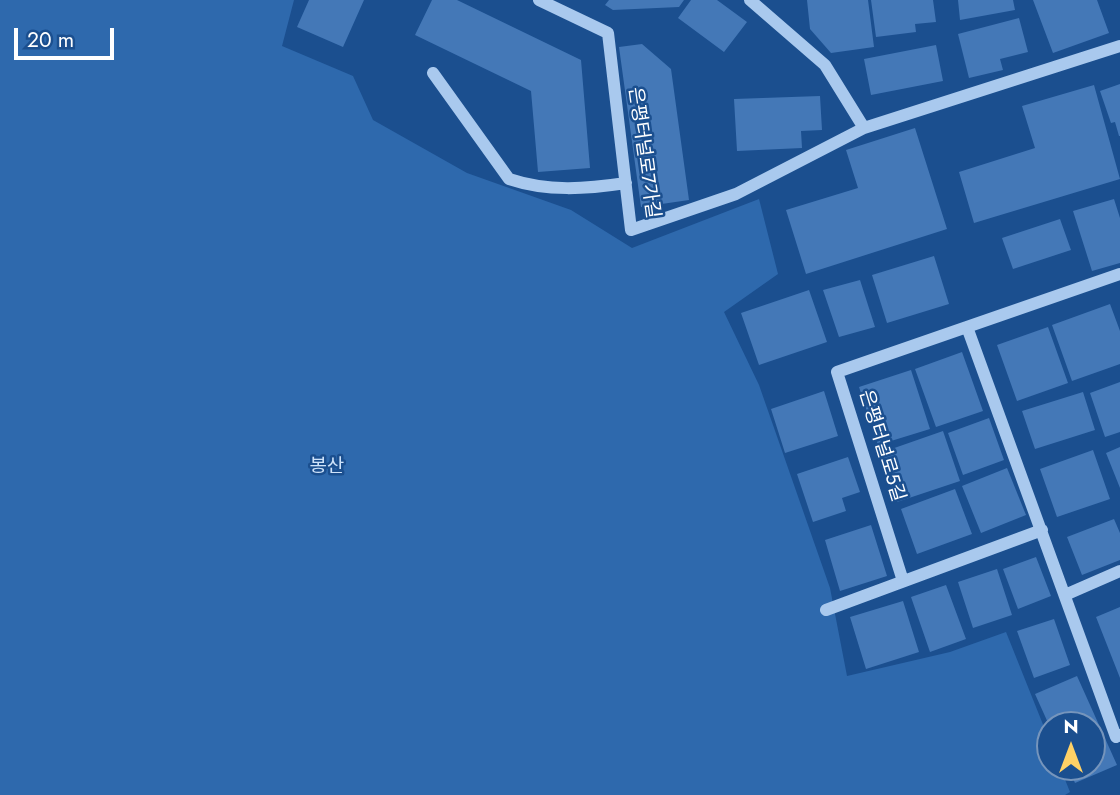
<!DOCTYPE html>
<meta charset="utf-8">
<style>
body{margin:0}
#map{position:relative;width:1120px;height:795px;overflow:hidden;background:#1b4f8f;font-family:Jost,sans-serif}
canvas{display:block}
.north{position:absolute;left:1036px;top:711px;width:70px;height:70px;box-sizing:border-box;background:#1b4f8f;border:2px solid #7695bc;border-radius:50%;rotate:0deg;font-size:19px;font-weight:700;line-height:28px;text-align:center;color:#fff}
.north::after{content:'';display:block;margin:auto;width:24px;height:32px;background:#ffd166;clip-path:polygon(50% 0,100% 100%,50% 72%,0 100%)}
.scale{position:absolute;left:14px;top:28px;width:100px;height:32px;box-sizing:border-box;border:4px solid #fff;border-top:0;padding-left:9px;font-size:21px;line-height:24px;white-space:nowrap;color:#fff;-webkit-text-stroke:5px #1b4f8f;paint-order:stroke}
</style>
<div id="map">
<canvas width="1120" height="795"></canvas>
<div class="north">N</div>
<div class="scale">20 m</div>
</div>
<script>
const context = document.querySelector('canvas').getContext('2d');
context.lineJoin = 'round';
function paint(path, color) {
  context.fillStyle = color;
  context.fill(path, 'evenodd');
}
function trace(path, color, width, dash) {
  context.strokeStyle = color;
  context.lineWidth = width;
  context.lineCap = dash ? 'butt' : 'round';
  context.setLineDash(dash || []);
  context.stroke(path);
}
function label(font, color, halo, rows, align = 'center') {
  context.font = font + ' Jost,"Noto Sans KR",sans-serif';
  context.lineWidth = 5;
  context.setLineDash([]);
  context.textBaseline = 'middle';
  context.strokeStyle = halo;
  context.fillStyle = color;
  for (const [text, x, y, turn = 0] of rows) {
    context.save();
    context.translate(x, y);
    context.rotate((+turn || 0) * Math.PI / 180);
    context.textAlign = isNaN(turn) ? turn : align;
    if (halo) context.strokeText(text, 0, 0);
    context.fillText(text, 0, 0);
    context.restore();
  }
}
const green = new Path2D(`
 M 0,0 L 294,0 L 282,46 L 353,76 L 373,120 L 467,173 L 571,210 L 632,248 L 759,199 L 778,274 L 724,312 L 759,385 L 830,588 L 847,676 L 950,652 L 1006,632 L 1050,742 L 1050,767 L 1060,767 L 1070,792 L 1065,795 L 0,795 Z`);
const building = new Path2D(`
 M 309,0 L 364,0 L 343,47 L 297,27 Z
 M 432,0 L 457,0 L 581,60 L 590,168 L 538,172 L 531,91 L 415,35 Z
 M 609,0 L 684,0 L 679,7 L 613,10 L 605,5 Z
 M 691,0 L 717,0 L 747,22 L 724,52 L 678,18 Z
 M 807,0 L 868,0 L 874,47 L 831,53 L 810,29 Z
 M 871,0 L 933,0 L 936,22 L 915,24 L 916,32 L 876,37 Z
 M 958,0 L 1013,0 L 1015,10 L 960,20 Z
 M 1033,0 L 1097,0 L 1109,33 L 1053,53 Z
 M 1019,18 L 1028,52 L 1000,59 L 1003,70 L 969,78 L 958,34 Z
 M 642,44 L 671,69 L 689,200 L 641,207 L 619,47 Z
 M 936,45 L 943,81 L 871,95 L 864,59 Z
 M 1120,84 L 1120,136 L 1119,136 L 1115,122 L 1111,123 L 1100,91 Z
 M 1094,85 L 1120,179 L 974,223 L 959,172 L 1035,148 L 1022,106 Z
 M 820,96 L 822,130 L 801,131 L 802,148 L 737,151 L 734,99 Z
 M 915,128 L 947,229 L 806,274 L 786,210 L 858,188 L 846,150 Z
 M 1114,199 L 1120,218 L 1120,263 L 1092,271 L 1073,211 Z
 M 1060,219 L 1071,250 L 1013,269 L 1002,238 Z
 M 934,256 L 949,304 L 887,323 L 872,275 Z
 M 860,280 L 875,327 L 839,337 L 823,290 Z
 M 809,290 L 827,342 L 759,365 L 741,313 Z
 M 1110,304 L 1120,331 L 1120,364 L 1072,381 L 1052,325 Z
 M 1048,327 L 1068,383 L 1017,401 L 997,345 Z
 M 962,352 L 983,411 L 936,427 L 915,369 Z
 M 911,370 L 930,429 L 878,445 L 859,387 Z
 M 1120,382 L 1120,432 L 1105,437 L 1090,393 Z
 M 824,391 L 838,436 L 785,453 L 771,409 Z
 M 1083,392 L 1095,430 L 1035,449 L 1022,411 Z
 M 989,418 L 1004,460 L 963,475 L 948,433 Z
 M 943,431 L 960,481 L 897,502 L 880,453 Z
 M 1120,447 L 1120,488 L 1106,453 Z
 M 1093,450 L 1110,499 L 1057,517 L 1040,469 Z
 M 848,457 L 860,492 L 842,498 L 846,511 L 813,522 L 797,474 Z
 M 1007,468 L 1026,515 L 981,533 L 962,486 Z
 M 955,489 L 972,534 L 917,554 L 901,509 Z
 M 1114,519 L 1120,533 L 1120,560 L 1082,575 L 1067,537 Z
 M 871,525 L 887,576 L 840,591 L 825,540 Z
 M 1036,557 L 1051,596 L 1018,609 L 1003,569 Z
 M 997,569 L 1012,615 L 973,628 L 958,582 Z
 M 946,585 L 966,639 L 930,652 L 911,597 Z
 M 903,601 L 919,652 L 866,669 L 850,617 Z
 M 1120,607 L 1120,678 L 1096,617 Z
 M 1054,619 L 1070,665 L 1034,678 L 1017,631 Z
 M 1077,676 L 1117,765 L 1075,783 L 1068,767 L 1092,767 L 1092,725 L 1049,725 L 1035,694 Z`);
const minor = new Path2D(`
 M 539,0 L 608,33 L 631,230 L 736,194 L 864,128 L 1120,46
 M 750,0 L 825,65 L 864,128
 M 433,73 L 509,179 C 548,192 586,189 626,183
 M 967,327 L 1116,737 L 1120,735
 M 903,581 L 837,372 L 1120,274
 M 1065,595 L 1120,571
 M 826,610 L 1042,530`);
const streetNames = [
 ["은평터널로7가길",643,153,82],
 ["은평터널로5길",881,446,73]
];
const parkNames = [
 ["봉산",327,467]
];
paint(green, '#2e69ad');
paint(building, '#4478b7');
trace(minor, '#a9c9ee', 12);
label('19px', '#fff', '#1b4f8f', streetNames);
label('19px', '#cfe3fa', '#1b4f8f', parkNames);
</script>
